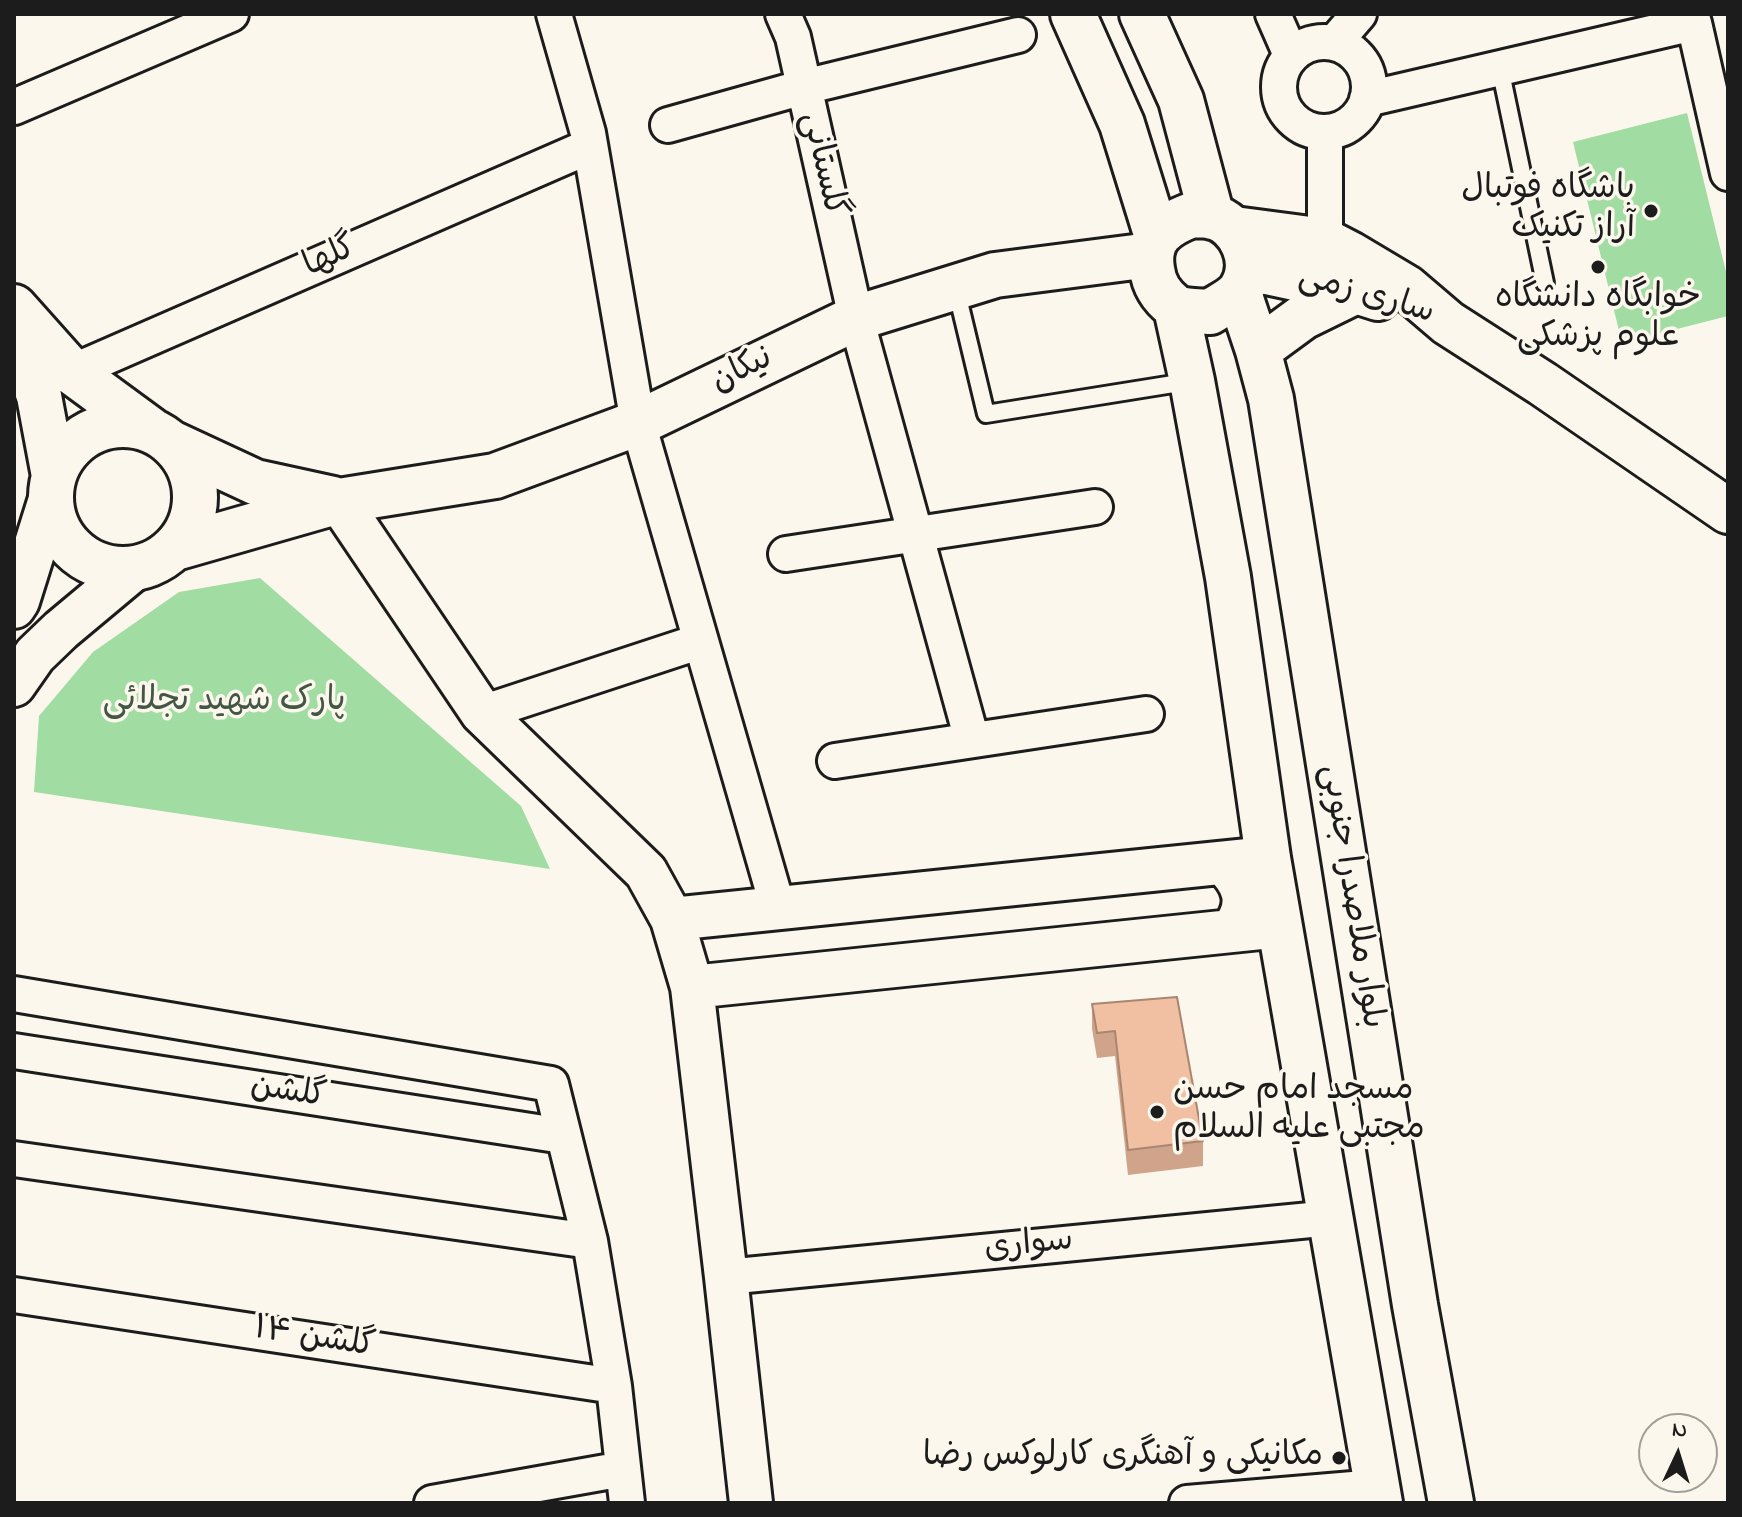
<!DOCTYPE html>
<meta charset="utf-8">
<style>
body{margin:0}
#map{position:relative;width:1742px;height:1517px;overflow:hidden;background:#fbf7ec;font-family:"Indie Flower",sans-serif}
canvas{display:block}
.frame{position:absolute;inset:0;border:16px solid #1c1c1c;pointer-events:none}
.north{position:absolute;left:1638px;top:1413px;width:80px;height:80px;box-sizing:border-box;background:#fbf7ec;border:2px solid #a29f99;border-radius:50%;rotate:4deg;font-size:22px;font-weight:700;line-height:32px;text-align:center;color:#1c1c1c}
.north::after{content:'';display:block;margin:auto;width:28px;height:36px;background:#1c1c1c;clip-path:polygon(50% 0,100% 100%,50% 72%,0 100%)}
</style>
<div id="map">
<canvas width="1742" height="1517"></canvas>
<div class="frame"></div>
<div class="north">N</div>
</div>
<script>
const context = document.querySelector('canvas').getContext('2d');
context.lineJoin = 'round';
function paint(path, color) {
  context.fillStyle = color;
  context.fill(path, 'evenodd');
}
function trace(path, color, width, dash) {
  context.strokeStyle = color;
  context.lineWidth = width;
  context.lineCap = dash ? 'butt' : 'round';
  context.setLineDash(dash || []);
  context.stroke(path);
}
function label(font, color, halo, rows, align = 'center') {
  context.font = font + ' "Indie Flower","Playpen Sans Arabic",sans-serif';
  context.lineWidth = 7;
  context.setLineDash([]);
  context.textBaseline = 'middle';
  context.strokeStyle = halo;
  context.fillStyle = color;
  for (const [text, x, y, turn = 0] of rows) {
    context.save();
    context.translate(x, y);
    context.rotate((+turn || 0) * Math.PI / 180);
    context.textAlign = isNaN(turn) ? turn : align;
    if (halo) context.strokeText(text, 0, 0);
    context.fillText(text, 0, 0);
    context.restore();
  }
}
const green = new Path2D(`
 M 1687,113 L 1728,280 L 1728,316 L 1622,343 L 1573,142 Z
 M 260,578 L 521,806 L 550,869 L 34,792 L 39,716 L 93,652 L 179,592 Z`);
const service = new Path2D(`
 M 1500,68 L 1545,283
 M 956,289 L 986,414 L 1192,381`);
const minor = new Path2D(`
 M 554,14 L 588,133 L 638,423 L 778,908
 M 783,14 L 793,37 L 856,318 L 972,740
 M 1273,14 L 1291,55
 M1279 87a45 45 0 1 1 90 0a45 45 0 1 1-90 0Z
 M 1334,43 L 1359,14
 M 1367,99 L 1694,23 L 1728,173
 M 14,107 L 231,14
 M 668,125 L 804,87 L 1018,35
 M 1325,241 L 1325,132
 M 72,372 L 590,146
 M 786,554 L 1095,507
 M 482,713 L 701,641
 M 835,761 L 1146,714
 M 14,994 L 551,1084 L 590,1241 L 614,1386 L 627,1503
 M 14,1051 L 563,1136
 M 14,1159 L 590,1241
 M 726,1277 L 1331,1218
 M 14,1295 L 614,1386
 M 432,1503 L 623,1469
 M 1187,1503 L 1377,1487`);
const tertiary = new Path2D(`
 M 339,501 L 482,713 L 646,872 L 672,919 L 692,987 L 726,1277 L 751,1503
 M 14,607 L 18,601 L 50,499
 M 14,685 L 35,655 L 61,630 L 134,569
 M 1223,863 C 1245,884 1252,905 1231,931
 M 672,919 L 1268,858
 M 692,987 L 1280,926`);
const secondary = new Path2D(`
 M 1234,229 L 1325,241 L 1350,254 L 1407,288 L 1448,323 L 1543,384 L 1728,511
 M 1248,268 L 1356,291 L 1378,298
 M 14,307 L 72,372 L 151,430
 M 14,325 L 39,396 L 54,476
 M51 497a72 72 0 1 1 144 0a72 72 0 1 1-144 0Z
 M 171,443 L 255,482 L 333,499
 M 175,548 L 339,501 L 495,476 L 638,423 L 856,318 L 995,275 L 1150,255`);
const primary = new Path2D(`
 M 1073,14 L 1122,124 L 1157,237
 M 1142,14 L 1181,100 L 1212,217
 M 1192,215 C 1198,216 1205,215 1211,216 C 1241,224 1258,262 1241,289 C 1235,299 1220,305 1210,312 C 1200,311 1182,312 1174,306 C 1161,296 1154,285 1152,269 C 1147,238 1165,225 1192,215 Z
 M 1239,293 L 1258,350 L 1271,399 L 1415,1305 L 1451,1503
 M 1176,308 L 1192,381 L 1228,577 L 1268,858 L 1380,1503
 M 1258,350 L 1303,317 L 1356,291`);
const wall = new Path2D(`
 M 1177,997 L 1203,1141 L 1203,1166 L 1128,1175 L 1115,1056 L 1097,1058 L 1092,1029 L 1092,1004 Z`);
const building = new Path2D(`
 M 1177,997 L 1203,1141 L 1128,1150 L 1115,1031 L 1097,1033 L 1092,1004 Z`);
const markers = [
 [1651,211,8,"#1c1c1c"],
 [1598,267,8,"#1c1c1c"],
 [1157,1112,8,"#1c1c1c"],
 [1339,1458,8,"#1c1c1c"]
];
const streetNames = [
 ["گلستانی",821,165,77],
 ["گلها",331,259,-24],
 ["ساری زمی",1366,297,16],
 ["نیکان",743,372,-26],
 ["بلوار ملاصدرا جنوبی",1350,897,81],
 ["گلشن",288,1094,9],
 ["سواری",1029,1247,-6],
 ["گلشن ۱۴",314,1340,9]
];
const poiNames = [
 ["باشگاه فوتبال",1635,191],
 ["آراز تکنیک",1635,230],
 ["خوابگاه دانشگاه",1598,300,"center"],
 ["علوم پزشکی",1598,339,"center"],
 ["مسجد امام حسن",1173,1092,"left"],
 ["مجتبی علیه السلام",1173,1131,"left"],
 ["مکانیکی و آهنگری کارلوکس رضا",1323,1458]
];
const parkNames = [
 ["پارک شهید تجلائی",224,703]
];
paint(green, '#a1dca2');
trace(service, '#1c1c1c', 22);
trace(minor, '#1c1c1c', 40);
trace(tertiary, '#1c1c1c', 48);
trace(secondary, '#1c1c1c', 50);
trace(primary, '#1c1c1c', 50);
trace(service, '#fbf7ec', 16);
trace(minor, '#fbf7ec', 34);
trace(tertiary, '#fbf7ec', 42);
trace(secondary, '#fbf7ec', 44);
trace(primary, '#fbf7ec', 44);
paint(wall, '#cfa48b');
paint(building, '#f1bfa2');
trace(building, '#a98671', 2);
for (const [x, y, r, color] of markers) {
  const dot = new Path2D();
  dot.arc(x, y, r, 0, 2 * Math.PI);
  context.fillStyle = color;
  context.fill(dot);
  trace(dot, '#fbf7ec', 3);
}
label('34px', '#1c1c1c', '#fbf7ec', streetNames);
label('34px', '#1c1c1c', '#fbf7ec', poiNames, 'right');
label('34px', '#445644', '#fbf7ec', parkNames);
</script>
